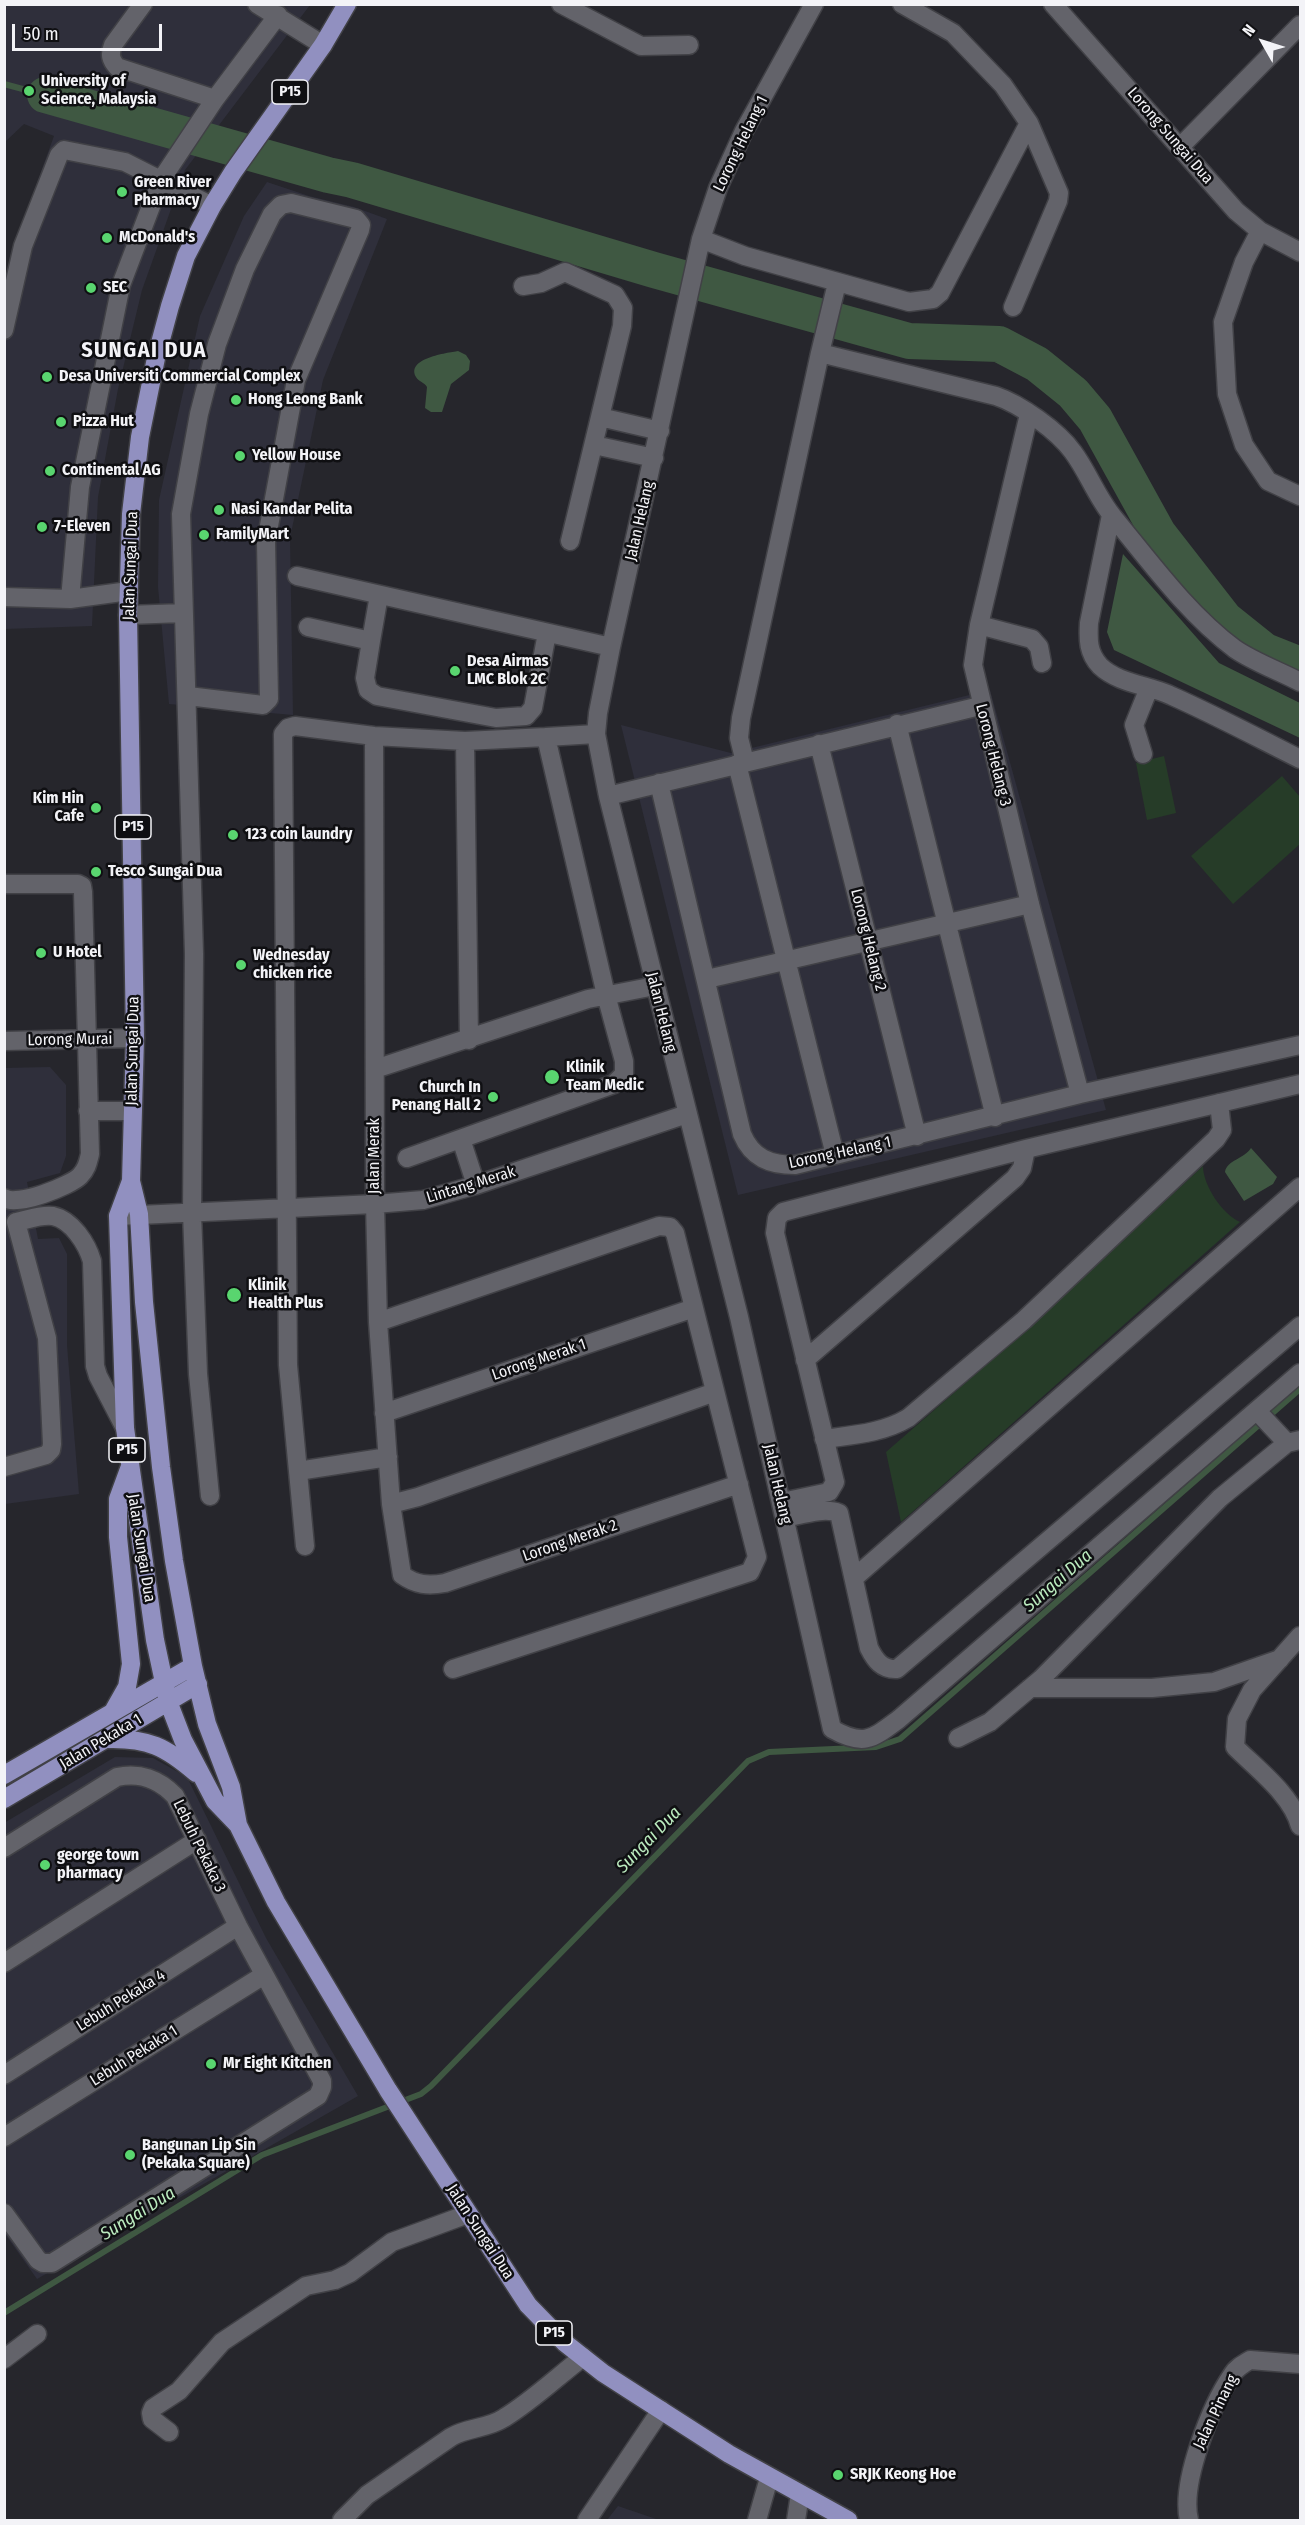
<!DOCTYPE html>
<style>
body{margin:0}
#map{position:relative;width:1305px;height:2525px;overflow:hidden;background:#26262c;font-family:"Fira Sans Condensed",sans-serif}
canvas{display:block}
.frame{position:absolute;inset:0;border:6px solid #f3f3f7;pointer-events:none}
.north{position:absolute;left:1233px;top:12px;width:60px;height:60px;-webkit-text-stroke:4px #0f0f12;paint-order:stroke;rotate:309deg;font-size:16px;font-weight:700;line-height:24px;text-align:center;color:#f3f3f7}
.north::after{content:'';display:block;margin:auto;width:21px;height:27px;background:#f3f3f7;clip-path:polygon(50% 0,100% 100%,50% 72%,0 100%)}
.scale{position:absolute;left:12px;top:24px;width:150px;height:27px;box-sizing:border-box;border:3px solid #f3f3f7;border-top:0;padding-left:8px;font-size:18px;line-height:21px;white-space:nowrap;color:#f3f3f7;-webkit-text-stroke:4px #0f0f12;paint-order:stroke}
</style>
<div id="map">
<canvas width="1305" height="2525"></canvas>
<div class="frame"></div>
<div class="north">N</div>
<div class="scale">50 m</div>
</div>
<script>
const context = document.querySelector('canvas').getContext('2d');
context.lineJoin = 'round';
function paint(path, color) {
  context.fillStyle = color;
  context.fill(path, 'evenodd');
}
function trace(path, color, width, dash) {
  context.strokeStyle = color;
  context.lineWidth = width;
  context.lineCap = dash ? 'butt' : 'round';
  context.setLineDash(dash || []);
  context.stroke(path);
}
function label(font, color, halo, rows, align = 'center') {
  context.font = font + ' "Fira Sans Condensed",sans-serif';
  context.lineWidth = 5;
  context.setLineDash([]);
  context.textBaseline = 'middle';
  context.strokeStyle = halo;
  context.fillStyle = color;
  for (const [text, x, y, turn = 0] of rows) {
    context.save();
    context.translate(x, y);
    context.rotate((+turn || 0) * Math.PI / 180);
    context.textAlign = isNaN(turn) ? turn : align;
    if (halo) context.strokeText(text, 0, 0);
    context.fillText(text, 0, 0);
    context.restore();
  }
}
const built = new Path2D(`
 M 5,5 L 310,5 L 185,170 L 142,290 L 118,389 L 98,497 L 92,626 L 5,629 L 5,292 L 15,243 L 54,136 L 24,124 L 5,142 Z
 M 267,182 L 309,196 L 354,207 L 387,219 L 323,380 L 290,538 L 293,715 L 169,704 L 158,587 L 159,500 L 200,316 L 244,216 Z
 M 990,690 L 1106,1110 L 738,1195 L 621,725 L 731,753 Z
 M 50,1067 L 66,1085 L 66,1156 L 60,1173 L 27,1182 L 38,1239 L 59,1238 L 67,1254 L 67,1345 L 79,1494 L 5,1504 L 4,1068 Z
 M 115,1757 L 153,1758 L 187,1777 L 266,1938 L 358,2096 L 37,2279 L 5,2234 L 4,1823 Z
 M 618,2506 L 659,2520 L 607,2520 Z`);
const green = new Path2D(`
 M 1164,756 L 1176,813 L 1147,820 L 1136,763 Z
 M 1282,776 L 1300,797 L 1300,844 L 1233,904 L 1191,856 Z
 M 1203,1166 C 1203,1185 1222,1214 1240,1222 L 901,1522 L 886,1452 L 1032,1325 Z`);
const water = new Path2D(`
 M 458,351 L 466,355 L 470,361 L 469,370 L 451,384 L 442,412 L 431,412 L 425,408 L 427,387 C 424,382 419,382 416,377 C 406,358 447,353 458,351 Z
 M 1123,554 L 1219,663 L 1300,703 L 1300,738 L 1114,650 L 1107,632 Z
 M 1251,1148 L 1277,1177 L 1273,1184 L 1244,1201 L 1225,1172 C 1227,1160 1244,1159 1251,1148 Z`);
const stream = new Path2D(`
 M 4,84 L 45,95
 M 4,2313 L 262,2155 L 421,2094 L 431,2086 L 748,1761 L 769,1752 L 876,1747 L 900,1739 L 1300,1389`);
const river = new Path2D(`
 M 45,95 L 328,175 L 352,180 L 654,270 L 909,341 L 999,344 L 1037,364 L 1073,393 L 1095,419 L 1158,533 L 1225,619 L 1265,651 L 1300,665`);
const minor = new Path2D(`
 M 143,4 L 113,45 C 109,55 111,60 117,67 L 215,99
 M 257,4 L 323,45
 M 561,4 L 641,46 L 689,45
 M 814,4 L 744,131 L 718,188 L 701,239 L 611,647 L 598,713 L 596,734 L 608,796 L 739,1317 L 832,1729 C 864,1747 872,1739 899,1719 L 1300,1373
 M 902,4 L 953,33 L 1003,85 L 1029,123
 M 1053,4 L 1236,211 L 1260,231 L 1300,252
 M 1180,147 L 1300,25
 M 1260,231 L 1244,262 L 1223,322 L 1227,394 L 1244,445 L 1268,481 L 1300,496
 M 701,239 L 745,256 L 909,302 L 933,299 L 940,293 L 1029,123 L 1059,193 L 1058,201 L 1013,307
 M 523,286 L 541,283 L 565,272 L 615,295 L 623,308 L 622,326 L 570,541
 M 4,330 L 23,246 L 59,155 L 64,150 L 125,162 L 212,206
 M 820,353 L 996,396 C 1020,404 1058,431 1073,452 C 1088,472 1097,498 1114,518 C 1151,563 1188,614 1235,649 C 1254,662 1279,671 1300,682
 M 1029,414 L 979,625 L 973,665 L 1030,904 L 1080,1094
 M 600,417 L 660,431
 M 594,445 L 654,458
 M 1111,515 L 1089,623 C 1088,640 1088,653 1100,666 C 1119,684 1149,685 1172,696 C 1215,715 1258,738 1300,759
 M 297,576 L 611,647
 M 4,597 L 70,599 L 129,591
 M 70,599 L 80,487 L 121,285 L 161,180 L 215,99 L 278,15
 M 128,615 L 183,613
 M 979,625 L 1032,639 L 1039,647 L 1042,663
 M 308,627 L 371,641 L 379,595
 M 371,641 L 365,678 L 368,690 L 377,696 L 496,718 L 526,716 L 533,708 L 547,633
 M 188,696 L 263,705 L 269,699 L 266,542 L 296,380 L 360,230 L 361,225 L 356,219 L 291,203 L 281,205 L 272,214 L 245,269 L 217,344 L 199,414 L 181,514 L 194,954 L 192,1213 L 198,1374 L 210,1496
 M 897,724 L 995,1117
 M 374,736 L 375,1204 L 378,1322 L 391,1504 L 402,1575 C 416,1585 428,1586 445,1583 L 739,1484
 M 465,741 L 469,1040
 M 819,744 L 917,1136
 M 1143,754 L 1134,725 L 1149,688
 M 745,762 L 739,738 L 741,718 L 820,353 L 837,283
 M 737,764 L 835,1155
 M 659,783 L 742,1134 C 752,1158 770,1165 795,1165 L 1080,1094 L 1300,1045
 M 608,796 L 980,706
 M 4,884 L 78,884 L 82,886 L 83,892 L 90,1154 C 88,1162 87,1169 80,1176 C 70,1186 17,1207 4,1198
 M 707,979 L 1030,904
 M 4,1041 L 135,1038
 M 375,1069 L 588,999 L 655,986
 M 88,1111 L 132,1111
 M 461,1139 L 476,1185
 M 407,1158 L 614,1084 L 624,1074 L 624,1061 L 606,995 L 546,737 L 596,734
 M 118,1216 L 375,1204 L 423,1200 L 476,1185 L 687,1114
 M 378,1322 L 659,1226 L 670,1227 L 675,1233 L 757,1557 L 750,1572 L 453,1669
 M 805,1360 L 1015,1178 L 1022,1168 L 1026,1149
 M 1257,1411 L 1287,1443
 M 384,1413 L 694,1308
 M 824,1439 C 853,1435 883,1433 908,1418 L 1024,1320 L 1216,1139 L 1222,1130 L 1219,1103
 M 4,1467 L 46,1455 L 51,1450 L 52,1444 L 47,1338 L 16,1222 C 27,1220 41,1214 53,1216 C 72,1220 87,1244 92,1261 L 95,1366 L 98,1376 L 125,1428
 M 298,1471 L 388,1457
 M 782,1502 L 829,1492 L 835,1482 L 775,1233 L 777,1218 L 783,1212 L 1026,1149 L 1300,1084
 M 391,1504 L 418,1497 L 715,1392
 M 785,1518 C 801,1515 824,1507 839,1513 L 869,1648 C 875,1660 882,1670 897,1669 L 1300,1326
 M 305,1546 L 288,1365 L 283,734 L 288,728 L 295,726 L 374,736 L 465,741 L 546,737
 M 854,1578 L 1300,1187
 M 1300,1636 L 1252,1690 L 1237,1719 L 1235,1747 C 1257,1769 1292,1795 1300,1826
 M 1030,1688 L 1152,1688 L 1214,1682 L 1280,1659
 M 958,1738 L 990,1722 L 1041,1679 L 1220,1498 L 1287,1443 L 1300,1440
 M 4,1848 L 117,1777 C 139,1772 159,1779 175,1796 L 238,1926 L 322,2081 L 322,2087 L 318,2096 L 52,2263 L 43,2263 L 38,2260 L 4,2213
 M 4,1963 L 197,1840
 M 4,2075 L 238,1926
 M 4,2137 L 264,1975
 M 4,2359 L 37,2334
 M 169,2432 L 152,2419 L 151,2413 L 153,2408 L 179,2391 L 222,2342 L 306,2286 L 335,2280 L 350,2273 L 392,2242 L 468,2214
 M 342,2520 L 367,2495 L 451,2437 C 468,2427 487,2429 504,2418 C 532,2401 557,2377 583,2357
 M 587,2520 L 661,2410
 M 757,2520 L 769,2478
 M 796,2520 L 800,2494
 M 1189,2520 C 1180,2483 1211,2406 1232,2375 C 1236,2368 1243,2364 1250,2360 L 1300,2364`);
const major = new Path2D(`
 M 347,4 L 323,45 L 233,172 L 212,206 L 186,256 L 170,306 L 156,358 L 140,437 L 131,514 L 128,615 L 135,1038 L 131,1181 L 139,1214 L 144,1302 L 161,1467 L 174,1561 L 193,1666 L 207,1724 L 231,1787 L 238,1825 L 276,1902 L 388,2090 L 528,2305 L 565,2343 L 603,2373 L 729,2454 L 848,2520
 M 131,1181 L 118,1216 L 125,1428 L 155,1640 L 168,1701 L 183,1740 L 215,1801 L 238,1825
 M 114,1710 L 127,1687 L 131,1664 L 118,1537 L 118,1499 L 129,1469
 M 108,1739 C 148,1738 166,1747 196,1773
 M 4,1775 L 193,1666
 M 4,1799 L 198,1684`);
const markers = [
 [29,91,6,"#59d56f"],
 [122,192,6,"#59d56f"],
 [107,238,6,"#59d56f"],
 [91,288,6,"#59d56f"],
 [47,377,6,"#59d56f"],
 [236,400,6,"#59d56f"],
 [61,422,6,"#59d56f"],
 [240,456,6,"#59d56f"],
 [50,471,6,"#59d56f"],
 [219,510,6,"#59d56f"],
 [42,527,6,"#59d56f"],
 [204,535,6,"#59d56f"],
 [455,671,6,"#59d56f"],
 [96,808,6,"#59d56f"],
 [233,835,6,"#59d56f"],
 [96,872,6,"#59d56f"],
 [41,953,6,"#59d56f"],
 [241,965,6,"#59d56f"],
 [552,1077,8,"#59d56f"],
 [493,1097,6,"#59d56f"],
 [234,1295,8,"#59d56f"],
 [45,1865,6,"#59d56f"],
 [211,2064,6,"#59d56f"],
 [130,2155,6,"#59d56f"],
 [838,2475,6,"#59d56f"]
];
const shields = [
 [290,92,36],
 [133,827,36],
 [127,1450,36],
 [554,2333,36]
];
const shieldNames = [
 ["P15",290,92],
 ["P15",133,827],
 ["P15",127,1450],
 ["P15",554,2333]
];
const poiNames = [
 ["University of",41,82],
 ["Science, Malaysia",41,100],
 ["Green River",134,183],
 ["Pharmacy",134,201],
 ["McDonald's",119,238],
 ["SEC",103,288],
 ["Desa Universiti Commercial Complex",59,377],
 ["Hong Leong Bank",248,400],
 ["Pizza Hut",73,422],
 ["Yellow House",252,456],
 ["Continental AG",62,471],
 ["Nasi Kandar Pelita",231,510],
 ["7-Eleven",54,527],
 ["FamilyMart",216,535],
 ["Desa Airmas",467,662],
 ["LMC Blok 2C",467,680],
 ["Kim Hin",84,799,"right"],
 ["Cafe",84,817,"right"],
 ["123 coin laundry",245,835],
 ["Tesco Sungai Dua",108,872],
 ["U Hotel",53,953],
 ["Wednesday",253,956],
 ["chicken rice",253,974],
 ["Klinik",566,1068],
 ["Team Medic",566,1086],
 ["Church In",481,1088,"right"],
 ["Penang Hall 2",481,1106,"right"],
 ["Klinik",248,1286],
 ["Health Plus",248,1304],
 ["george town",57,1856],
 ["pharmacy",57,1874],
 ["Mr Eight Kitchen",223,2064],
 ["Bangunan Lip Sin",142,2146],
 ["(Pekaka Square)",142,2164],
 ["SRJK Keong Hoe",850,2475]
];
const streetNames = [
 ["Lorong Sungai Dua",1170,136,49],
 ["Lorong Helang 1",741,144,-64],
 ["Jalan Helang",640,521,-77],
 ["Jalan Sungai Dua",131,566,-88],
 ["Lorong Helang 3",993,755,76],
 ["Lorong Helang 2",868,940,76],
 ["Jalan Helang",661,1012,76],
 ["Lorong Murai",70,1040,-1],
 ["Jalan Sungai Dua",133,1051,-89],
 ["Lorong Helang 1",840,1153,-12],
 ["Jalan Merak",375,1156,-90],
 ["Lintang Merak",471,1185,-17],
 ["Lorong Merak 1",539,1360,-19],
 ["Jalan Helang",777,1484,77],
 ["Lorong Merak 2",570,1541,-19],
 ["Jalan Sungai Dua",141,1548,81],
 ["Jalan Pekaka 1",101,1742,-31],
 ["Lebuh Pekaka 3",199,1846,64],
 ["Lebuh Pekaka 4",121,2001,-32],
 ["Lebuh Pekaka 1",134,2056,-32],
 ["Jalan Sungai Dua",480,2232,57],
 ["Jalan Pinang",1216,2412,-64]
];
const waterNames = [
 ["Sungai Dua",1058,1581,-41],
 ["Sungai Dua",649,1840,-46],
 ["Sungai Dua",138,2214,-32]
];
const districtNames = [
 ["SUNGAI DUA",144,351]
];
paint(built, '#2f2f3b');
paint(green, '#263c28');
paint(water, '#3f5842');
trace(stream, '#3f5842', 6);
trace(river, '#3f5842', 36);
trace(minor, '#414146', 21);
trace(major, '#414146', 21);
trace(minor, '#63636a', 18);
trace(major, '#9190c0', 18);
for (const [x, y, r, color] of markers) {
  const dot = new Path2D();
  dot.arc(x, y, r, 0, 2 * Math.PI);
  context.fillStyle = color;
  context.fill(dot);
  trace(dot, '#0f0f12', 2);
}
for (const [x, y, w] of shields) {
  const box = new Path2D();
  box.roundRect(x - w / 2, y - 12, w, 24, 4.5);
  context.fillStyle = '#0f0f12';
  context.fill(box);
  trace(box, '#f3f3f7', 1.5);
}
label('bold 15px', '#f3f3f7', null, shieldNames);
label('bold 16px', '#f3f3f7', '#0f0f12', poiNames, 'left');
label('16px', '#f3f3f7', '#0f0f12', streetNames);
label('italic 18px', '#bbebbf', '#0f0f12', waterNames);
context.letterSpacing = '1.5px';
label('bold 22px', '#f3f3f7', '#0f0f12', districtNames);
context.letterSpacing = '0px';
</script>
